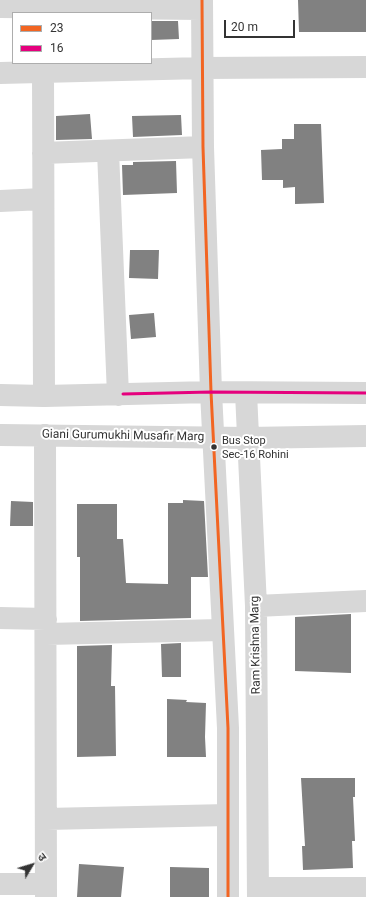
<!DOCTYPE html>
<meta charset="utf-8">
<style>
body{margin:0}
#map{position:relative;width:366px;height:897px;overflow:hidden;background:#fff;font-family:Roboto,"Noto Sans Devanagari",sans-serif}
canvas{display:block}
.legend{position:absolute;left:12px;top:12px;width:140px;height:52px;box-sizing:border-box;background:#fff;border:1px solid #adadad;margin:0;padding:5px 7px;list-style:none;font-size:12px;color:#333}
.legend li{display:flex;align-items:center;gap:8px;height:20px}
.legend b{width:20px;border:1px solid #adadad}
.north{position:absolute;left:12px;top:845px;width:40px;height:40px;-webkit-text-stroke:3px #fff;paint-order:stroke;rotate:52deg;font-size:11px;font-weight:700;line-height:16px;text-align:center;color:#333}
.north::after{content:'';display:block;margin:auto;width:14px;height:18px;background:#333;clip-path:polygon(50% 0,100% 100%,50% 72%,0 100%)}
.scale{position:absolute;left:224px;top:20px;width:71px;height:18px;box-sizing:border-box;border:2px solid #333;border-top:0;padding-left:5px;font-size:12px;line-height:14px;white-space:nowrap;color:#333;-webkit-text-stroke:3px #fff;paint-order:stroke}
</style>
<div id="map">
<canvas width="366" height="897"></canvas>
<ul class="legend">
<li><b style="height:5px;background:#f26522"></b>23</li>
<li><b style="height:5px;background:#e5007d"></b>16</li>
</ul>
<div class="north">उ</div>
<div class="scale">20 m</div>
</div>
<script>
const context = document.querySelector('canvas').getContext('2d');
context.lineJoin = 'round';
function paint(path, color) {
  context.fillStyle = color;
  context.fill(path, 'evenodd');
}
function trace(path, color, width, dash) {
  context.strokeStyle = color;
  context.lineWidth = width;
  context.lineCap = dash ? 'butt' : 'round';
  context.setLineDash(dash || []);
  context.stroke(path);
}
function label(font, color, halo, rows, align = 'center') {
  context.font = font + ' Roboto,sans-serif';
  context.lineWidth = 4;
  context.setLineDash([]);
  context.textBaseline = 'middle';
  context.strokeStyle = halo;
  context.fillStyle = color;
  for (const [text, x, y, turn = 0] of rows) {
    context.save();
    context.translate(x, y);
    context.rotate((+turn || 0) * Math.PI / 180);
    context.textAlign = isNaN(turn) ? turn : align;
    if (halo) context.strokeText(text, 0, 0);
    context.fillText(text, 0, 0);
    context.restore();
  }
}
const building = new Path2D(`
 M 298,0 L 366,0 L 366,32 L 299,32 Z
 M 151,21 L 178,21 L 179,39 L 151,40 Z
 M 90,114 L 92,139 L 56,140 L 56,116 Z
 M 181,115 L 182,135 L 133,137 L 132,116 Z
 M 294,124 L 321,124 L 324,203 L 295,204 L 295,187 L 283,188 L 283,180 L 262,180 L 261,150 L 282,149 L 282,139 L 294,139 Z
 M 176,161 L 177,193 L 123,195 L 122,165 L 133,165 L 133,162 Z
 M 130,250 L 159,250 L 158,279 L 129,278 Z
 M 154,313 L 156,337 L 131,339 L 129,315 Z
 M 183,500 L 204,501 L 208,577 L 191,577 L 191,618 L 80,621 L 80,557 L 77,557 L 77,504 L 117,504 L 117,539 L 123,539 L 126,583 L 168,584 L 168,503 L 183,503 Z
 M 11,501 L 33,502 L 33,526 L 10,526 Z
 M 351,614 L 351,673 L 295,671 L 295,617 Z
 M 181,643 L 181,677 L 162,677 L 161,644 Z
 M 112,645 L 111,686 L 115,686 L 116,756 L 77,757 L 77,646 Z
 M 167,699 L 187,700 L 186,702 L 206,703 L 205,737 L 206,757 L 167,757 Z
 M 301,778 L 355,778 L 355,797 L 353,797 L 355,841 L 352,841 L 353,868 L 303,870 L 302,846 L 305,846 Z
 M 79,864 L 124,867 L 121,897 L 77,897 Z
 M 170,867 L 209,868 L 209,897 L 170,897 Z`);
const minor = new Path2D(`
 M 202,0 L 203,147 L 211,392 L 228,728 L 228,897
 M 0,7 L 202,9
 M 43,72 L 44,396
 M 0,73 L 203,68 L 366,67
 M 108,151 L 118,395
 M 43,153 L 203,147
 M 0,201 L 43,199
 M 246,393 L 256,606 L 258,897
 M 0,395 L 44,396 L 211,392 L 366,393
 M 0,435 L 248,438 L 366,436
 M 45,435 L 46,897
 M 256,606 L 366,601
 M 0,618 L 46,619
 M 46,634 L 222,630
 M 46,819 L 228,815
 M 0,884 L 46,884
 M 258,888 L 366,888`);
const bus1 = new Path2D(`
 M 202,0 L 203,147 L 211,392 L 228,728 L 228,897`);
const bus2 = new Path2D(`
 M 123,394 L 211,392 L 366,393`);
const markers = [
 [214,447,3.5,"#333"]
];
const busNames = [
 ["Bus Stop",222,441],
 ["Sec-16 Rohini",222,455]
];
const streetNames = [
 ["Giani Gurumukhi Musafir Marg",123,436,1],
 ["Ram Krishna Marg",256,645,-91]
];
paint(building, '#818181');
trace(minor, '#d7d7d7', 22);
trace(bus1, '#f26522', 3);
trace(bus2, '#e5007d', 3);
for (const [x, y, r, color] of markers) {
  const dot = new Path2D();
  dot.arc(x, y, r, 0, 2 * Math.PI);
  context.fillStyle = color;
  context.fill(dot);
  trace(dot, '#fff', 1.5);
}
label('11px', '#333', '#fff', busNames, 'left');
label('12px', '#333', '#fff', streetNames);
</script>
